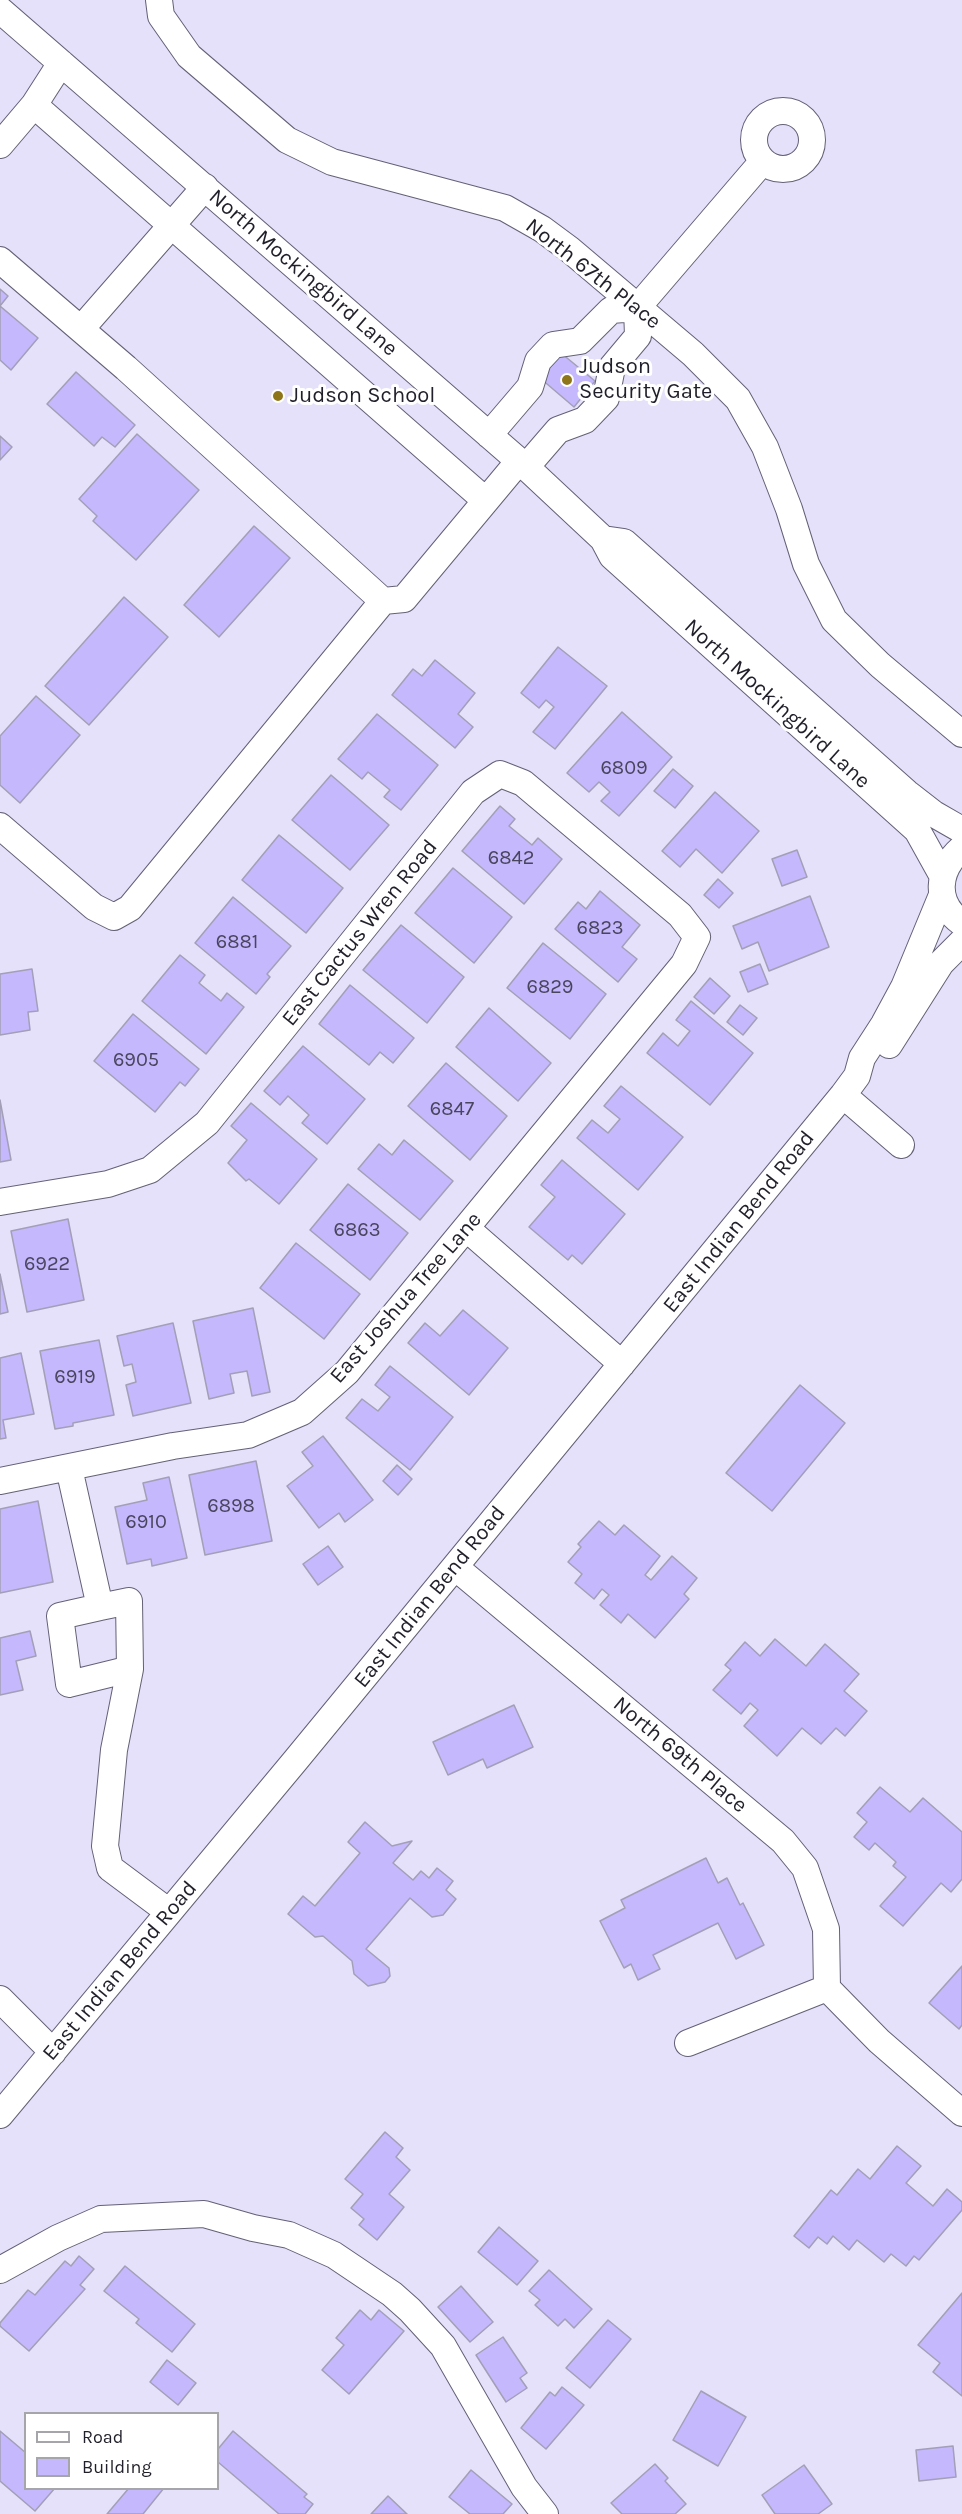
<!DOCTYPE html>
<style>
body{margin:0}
#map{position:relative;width:962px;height:2514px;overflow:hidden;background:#e5e1fb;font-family:Karla,sans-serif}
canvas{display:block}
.legend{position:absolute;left:24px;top:2412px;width:195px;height:78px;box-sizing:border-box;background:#fff;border:2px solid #a6a5a9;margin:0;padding:8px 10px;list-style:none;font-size:18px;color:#211f29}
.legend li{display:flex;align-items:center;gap:12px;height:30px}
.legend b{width:30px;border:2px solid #a6a5a9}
</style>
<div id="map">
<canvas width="962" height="2514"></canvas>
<ul class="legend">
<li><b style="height:8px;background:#fff"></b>Road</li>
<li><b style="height:16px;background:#c5b8fd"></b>Building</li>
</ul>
</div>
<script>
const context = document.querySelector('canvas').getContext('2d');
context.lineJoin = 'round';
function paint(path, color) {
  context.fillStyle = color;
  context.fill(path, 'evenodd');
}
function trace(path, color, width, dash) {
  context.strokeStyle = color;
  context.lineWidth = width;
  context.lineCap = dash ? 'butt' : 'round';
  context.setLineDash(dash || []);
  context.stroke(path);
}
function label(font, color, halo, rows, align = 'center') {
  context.font = font + ' Karla,sans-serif';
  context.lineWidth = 6;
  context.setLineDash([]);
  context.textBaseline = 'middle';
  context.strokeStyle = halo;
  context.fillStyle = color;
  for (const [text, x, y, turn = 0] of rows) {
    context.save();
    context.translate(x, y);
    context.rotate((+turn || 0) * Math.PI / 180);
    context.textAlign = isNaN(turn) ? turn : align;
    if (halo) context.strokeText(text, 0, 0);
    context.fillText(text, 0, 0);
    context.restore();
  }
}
const building = new Path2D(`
 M 0,289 L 8,296 L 0,306 Z
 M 0,306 L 38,338 L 11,370 L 0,360 Z
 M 561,353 L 595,381 L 574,407 L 540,378 Z
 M 76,372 L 135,425 L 115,447 L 102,437 L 94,446 L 47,404 Z
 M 137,434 L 199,490 L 136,560 L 93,521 L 97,516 L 79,499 Z
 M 0,436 L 12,447 L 0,460 Z
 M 254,526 L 290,558 L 219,637 L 184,605 Z
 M 124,597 L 168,637 L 89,725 L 45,686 Z
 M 558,647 L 607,686 L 555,749 L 533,732 L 554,707 L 546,700 L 539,708 L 521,693 Z
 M 435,660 L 475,693 L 458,714 L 473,727 L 455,748 L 392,695 L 413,669 L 422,676 Z
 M 36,696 L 80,735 L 20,803 L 0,785 L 0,736 Z
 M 622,712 L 672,757 L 619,816 L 601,801 L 610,792 L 599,782 L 589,792 L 567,773 Z
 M 377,714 L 438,765 L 401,810 L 384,797 L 390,790 L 368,772 L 362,779 L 338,759 Z
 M 673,769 L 693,786 L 675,808 L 654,791 Z
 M 331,775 L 389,825 L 350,870 L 292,820 Z
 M 715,792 L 759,831 L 722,873 L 696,849 L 680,867 L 662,851 Z
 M 500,806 L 515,819 L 509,826 L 532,845 L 538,838 L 562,859 L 524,904 L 462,851 Z
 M 279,835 L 343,888 L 306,933 L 242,880 Z
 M 797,850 L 807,877 L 782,886 L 772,859 Z
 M 453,868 L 512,917 L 474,963 L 415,913 Z
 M 718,879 L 733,893 L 719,908 L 704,895 Z
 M 600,891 L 640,925 L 622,947 L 637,959 L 618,982 L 555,929 L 578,902 L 586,909 Z
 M 810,896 L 829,947 L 769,971 L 758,942 L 742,949 L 733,926 Z
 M 233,897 L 291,946 L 267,974 L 270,977 L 256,994 L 195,943 Z
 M 401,925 L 464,977 L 427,1023 L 363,970 Z
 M 543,943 L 606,994 L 570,1039 L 507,988 Z
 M 180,955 L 205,975 L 199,983 L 221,1001 L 227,993 L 244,1007 L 206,1054 L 142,1001 Z
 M 760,964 L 768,984 L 748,992 L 740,972 Z
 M 32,969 L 38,1011 L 28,1012 L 30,1030 L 0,1035 L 0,974 Z
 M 710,978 L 730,996 L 714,1014 L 694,997 Z
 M 350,985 L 414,1038 L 393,1063 L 380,1052 L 369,1065 L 319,1024 Z
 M 691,1001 L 753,1053 L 710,1105 L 647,1053 L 663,1033 L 678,1046 L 690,1031 L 676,1020 Z
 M 740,1005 L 757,1018 L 743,1035 L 727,1022 Z
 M 489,1008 L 551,1063 L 518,1101 L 456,1047 Z
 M 133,1014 L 199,1069 L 185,1086 L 180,1082 L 155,1112 L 94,1061 Z
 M 303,1046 L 365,1099 L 327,1144 L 302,1123 L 309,1115 L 288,1096 L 280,1105 L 264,1091 Z
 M 446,1063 L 507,1116 L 470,1160 L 408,1106 Z
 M 621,1086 L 683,1137 L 638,1190 L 577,1138 L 592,1120 L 608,1133 L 620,1119 L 604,1106 Z
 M 0,1100 L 11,1160 L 0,1162 Z
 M 251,1103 L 317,1159 L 279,1204 L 249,1179 L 246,1181 L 228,1163 L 247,1140 L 231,1126 Z
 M 404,1140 L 453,1181 L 420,1220 L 358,1169 L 379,1144 L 392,1155 Z
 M 562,1160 L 625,1214 L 582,1264 L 572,1255 L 568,1260 L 529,1227 L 555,1197 L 541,1185 Z
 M 348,1184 L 408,1233 L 370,1280 L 310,1230 Z
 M 68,1219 L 84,1300 L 27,1312 L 11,1231 Z
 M 296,1243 L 360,1294 L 324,1339 L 260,1288 Z
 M 0,1274 L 8,1312 L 0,1314 Z
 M 253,1308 L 270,1392 L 252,1396 L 247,1371 L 230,1374 L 234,1393 L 209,1399 L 193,1321 Z
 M 463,1310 L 508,1348 L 469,1395 L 408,1343 L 425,1323 L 440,1336 Z
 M 173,1323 L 191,1403 L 133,1416 L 126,1385 L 136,1382 L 132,1364 L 124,1366 L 117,1336 Z
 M 99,1340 L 114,1415 L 73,1423 L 73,1426 L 55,1429 L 40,1351 Z
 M 21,1353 L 34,1414 L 3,1420 L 6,1438 L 0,1439 L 0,1358 Z
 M 390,1366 L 453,1417 L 410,1470 L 346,1418 L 362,1399 L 378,1411 L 390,1397 L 375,1385 Z
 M 800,1385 L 845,1423 L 772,1511 L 726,1473 Z
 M 323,1436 L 373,1500 L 345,1522 L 339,1513 L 319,1528 L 287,1486 L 313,1466 L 302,1452 Z
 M 256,1461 L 272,1541 L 205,1555 L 189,1475 Z
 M 397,1465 L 412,1479 L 398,1495 L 383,1481 Z
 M 169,1477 L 187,1558 L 152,1566 L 151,1559 L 127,1564 L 115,1507 L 147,1500 L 143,1483 Z
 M 38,1501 L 53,1582 L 0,1593 L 0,1509 Z
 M 599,1521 L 615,1535 L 624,1525 L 660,1556 L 645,1575 L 651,1580 L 672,1556 L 697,1578 L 684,1594 L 689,1599 L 655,1638 L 628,1614 L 621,1623 L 600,1605 L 609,1595 L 602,1589 L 594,1599 L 575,1583 L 582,1574 L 568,1562 L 581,1547 L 578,1544 Z
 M 328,1546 L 343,1567 L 318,1585 L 303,1564 Z
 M 30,1631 L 36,1656 L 16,1661 L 23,1690 L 0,1695 L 0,1638 Z
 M 775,1639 L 806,1666 L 825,1644 L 859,1674 L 844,1691 L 867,1711 L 845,1736 L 836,1728 L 821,1744 L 802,1728 L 777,1756 L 744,1726 L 758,1710 L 750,1703 L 741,1714 L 713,1690 L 731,1670 L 725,1665 L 745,1642 L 760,1656 Z
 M 514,1705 L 533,1747 L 487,1768 L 483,1759 L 448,1775 L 433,1742 Z
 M 880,1787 L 910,1812 L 923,1798 L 962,1832 L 962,1879 L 951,1892 L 941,1883 L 903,1926 L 880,1906 L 906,1877 L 893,1866 L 896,1862 L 875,1843 L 869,1850 L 854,1837 L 867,1822 L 857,1813 Z
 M 365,1822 L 392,1846 L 412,1841 L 393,1863 L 413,1880 L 421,1871 L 429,1878 L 437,1868 L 453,1881 L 446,1890 L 456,1899 L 443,1915 L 432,1917 L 410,1898 L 366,1949 L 389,1968 L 390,1976 L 385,1982 L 368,1986 L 354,1974 L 352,1961 L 323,1936 L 315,1937 L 288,1914 L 303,1896 L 315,1906 L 360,1853 L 348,1842 Z
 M 706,1858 L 718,1883 L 727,1878 L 740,1905 L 743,1903 L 764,1945 L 736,1959 L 718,1923 L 653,1955 L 660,1969 L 638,1980 L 631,1964 L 624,1968 L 600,1921 L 625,1908 L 621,1900 Z
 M 962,1966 L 962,2025 L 959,2029 L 929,2003 Z
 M 385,2132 L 403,2148 L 396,2157 L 410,2170 L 389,2194 L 404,2207 L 377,2240 L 359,2225 L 364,2219 L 351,2208 L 363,2194 L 345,2179 Z
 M 897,2146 L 921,2166 L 906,2183 L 933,2206 L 947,2189 L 962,2202 L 962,2210 L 919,2260 L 914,2256 L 906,2266 L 891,2254 L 884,2262 L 857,2240 L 849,2250 L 833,2236 L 827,2244 L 818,2237 L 809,2248 L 794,2236 L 831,2190 L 837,2195 L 858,2169 L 870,2179 Z
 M 499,2227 L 538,2261 L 517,2285 L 478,2252 Z
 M 79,2256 L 94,2269 L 80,2285 L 85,2289 L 29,2351 L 0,2326 L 0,2323 L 28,2290 L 35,2295 L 65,2261 L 71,2266 Z
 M 125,2266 L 195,2324 L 172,2352 L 136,2323 L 139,2319 L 104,2291 Z
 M 549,2270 L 592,2309 L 574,2328 L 565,2319 L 558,2326 L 535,2305 L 540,2300 L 529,2291 Z
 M 461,2286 L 493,2322 L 470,2342 L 438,2307 Z
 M 962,2293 L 962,2396 L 933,2372 L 940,2363 L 918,2345 Z
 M 360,2310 L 371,2320 L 379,2310 L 404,2331 L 349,2394 L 322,2370 L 344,2345 L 336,2338 Z
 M 608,2320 L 631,2339 L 590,2388 L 566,2368 Z
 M 503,2337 L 527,2373 L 520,2378 L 527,2388 L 506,2402 L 476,2355 Z
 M 167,2360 L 196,2383 L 178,2405 L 150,2382 Z
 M 562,2387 L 584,2405 L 546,2449 L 521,2428 L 550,2392 L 555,2396 Z
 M 701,2391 L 746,2417 L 718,2466 L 673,2440 Z
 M 0,2431 L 26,2453 L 26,2488 L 55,2488 L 35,2511 L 0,2481 Z
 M 233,2431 L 307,2494 L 304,2497 L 313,2504 L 305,2514 L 279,2514 L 218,2462 L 218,2449 Z
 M 953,2446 L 956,2477 L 919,2481 L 916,2450 Z
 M 655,2464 L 668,2478 L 665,2481 L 686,2504 L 675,2514 L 622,2514 L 611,2503 Z
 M 804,2465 L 832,2504 L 818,2514 L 775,2514 L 762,2495 Z
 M 471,2470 L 512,2504 L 503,2514 L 470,2514 L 449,2497 Z
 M 129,2488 L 164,2488 L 143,2514 L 107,2514 Z
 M 388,2496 L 407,2514 L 371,2514 Z`);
const minor = new Path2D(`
 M 159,0 L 161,16 L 189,56 L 287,140 L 332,162 L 505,208 L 542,229 L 569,249 L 693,354 L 738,399 L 765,447 L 789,509 L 806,564 L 834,620 L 880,665 L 962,734
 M 0,10 L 526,467 L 603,539 L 612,556 L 917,830 L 942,875
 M 34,105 L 485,500
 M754 140a29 29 0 1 1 58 0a29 29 0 1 1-58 0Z
 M 0,145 L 34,105 L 61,63
 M 0,260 L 126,368 L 383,601 L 130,908 L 114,917 L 94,907 L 0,826
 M 81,329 L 205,187
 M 489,435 L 530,387 L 538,361 L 553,345 L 580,341 L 611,310 L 637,308
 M 526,467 L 558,430 L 585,420 L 606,398 L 612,367 L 638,336 L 637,308 L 763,161
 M 603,539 L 624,542 L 907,793 L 934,814 L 962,830
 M 383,601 L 404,599 L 519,461
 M 962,848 C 937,870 933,902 962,923
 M 889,1045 L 941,963 L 962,942
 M 843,1095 L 901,1145
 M 0,1202 L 108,1184 L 150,1170 L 207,1123 L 473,792 L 500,774 L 523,783 L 680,915 L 697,937 L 684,964 L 347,1372 L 302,1412 L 248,1435 L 173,1446 L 0,1481
 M 466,1228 L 622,1364
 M 69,1468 L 100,1607 L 60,1616 L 69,1684 L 130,1669 L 129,1601 L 100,1607
 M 455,1567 L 783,1841 L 805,1868 L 826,1929 L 827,1988 L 879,2041 L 962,2113
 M 130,1669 L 114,1750 L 105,1846 L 110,1868 L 169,1912
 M 0,1999 L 53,2052
 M 688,2043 L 827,1988
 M 0,2115 L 295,1761 L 843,1095 L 857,1076 L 862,1058 L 884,1024 L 904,987 L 942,895
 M 0,2270 L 58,2238 L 101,2219 L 204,2214 L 253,2228 L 289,2235 L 334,2255 L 392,2294 L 410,2310 L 443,2346 L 524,2487 L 545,2514`);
const markers = [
 [567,380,6,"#8f751a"],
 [278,396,6,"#8f751a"]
];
const numberNames = [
 ["6809",624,768],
 ["6842",511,858],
 ["6823",600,928],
 ["6881",237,942],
 ["6829",550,987],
 ["6905",136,1060],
 ["6847",452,1109],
 ["6863",357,1230],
 ["6922",47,1264],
 ["6919",75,1377],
 ["6898",231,1506],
 ["6910",146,1522]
];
const streetNames = [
 ["North Mockingbird Lane",303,273,41],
 ["North 67th Place",593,274,38],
 ["North Mockingbird Lane",777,704,42],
 ["East Cactus Wren Road",360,933,-51],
 ["East Indian Bend Road",739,1222,-51],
 ["East Joshua Tree Lane",406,1298,-49],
 ["East Indian Bend Road",430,1597,-51],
 ["North 69th Place",680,1755,40],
 ["East Indian Bend Road",120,1971,-50]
];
const poiNames = [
 ["Judson",579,367],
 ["Security Gate",579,392],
 ["Judson School",290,396]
];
paint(building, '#c5b8fd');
trace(building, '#a39fb7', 1.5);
trace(minor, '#646076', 28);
trace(minor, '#fff', 26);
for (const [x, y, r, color] of markers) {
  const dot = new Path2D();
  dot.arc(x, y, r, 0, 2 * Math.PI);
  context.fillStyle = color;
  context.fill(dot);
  trace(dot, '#fff', 2);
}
label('20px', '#4a455e', null, numberNames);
label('22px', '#211f29', '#fff', streetNames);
label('22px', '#211f29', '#fff', poiNames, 'left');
</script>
